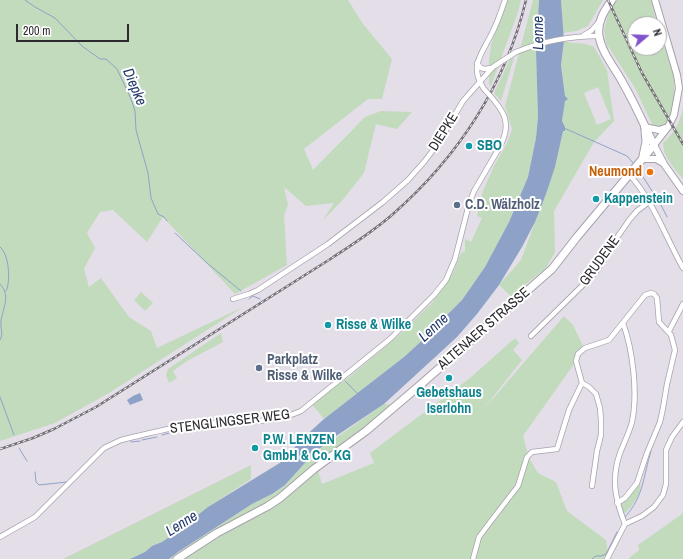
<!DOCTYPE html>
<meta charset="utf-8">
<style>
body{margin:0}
#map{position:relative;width:683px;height:559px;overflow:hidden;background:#e4dee9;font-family:"Archivo Narrow",sans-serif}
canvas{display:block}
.north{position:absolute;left:627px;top:16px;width:40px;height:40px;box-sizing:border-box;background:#fff;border:1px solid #abaaab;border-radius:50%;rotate:71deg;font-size:11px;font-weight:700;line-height:16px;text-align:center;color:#2c2a2e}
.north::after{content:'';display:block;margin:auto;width:14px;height:18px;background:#8052cb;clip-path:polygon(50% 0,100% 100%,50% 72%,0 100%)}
.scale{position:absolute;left:16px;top:24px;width:113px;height:18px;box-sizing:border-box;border:2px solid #2c2a2e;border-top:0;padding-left:5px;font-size:12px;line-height:14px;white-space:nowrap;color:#2c2a2e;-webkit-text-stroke:3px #fff;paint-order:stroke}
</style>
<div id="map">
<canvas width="683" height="559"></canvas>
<div class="north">N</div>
<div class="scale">200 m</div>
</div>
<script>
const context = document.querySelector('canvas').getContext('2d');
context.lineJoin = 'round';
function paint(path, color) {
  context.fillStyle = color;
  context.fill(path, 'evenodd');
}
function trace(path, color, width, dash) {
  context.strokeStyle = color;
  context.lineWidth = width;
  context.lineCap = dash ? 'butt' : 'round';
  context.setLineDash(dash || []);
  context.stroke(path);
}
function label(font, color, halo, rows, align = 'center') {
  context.font = font + ' "Archivo Narrow",sans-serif';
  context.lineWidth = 4;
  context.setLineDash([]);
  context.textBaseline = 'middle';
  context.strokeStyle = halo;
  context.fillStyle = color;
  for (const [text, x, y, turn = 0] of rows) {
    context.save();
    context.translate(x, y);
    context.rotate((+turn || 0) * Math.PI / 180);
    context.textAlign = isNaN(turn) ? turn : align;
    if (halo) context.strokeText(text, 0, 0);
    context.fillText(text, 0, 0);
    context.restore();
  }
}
const green = new Path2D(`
 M 0,0 L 348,0 L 363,24 L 392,59 L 382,99 L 368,99 L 304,149 L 313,170 L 365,117 L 381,111 L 412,112 L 397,129 L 376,124 L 364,173 L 341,202 L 323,220 L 334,203 L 306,206 L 284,187 L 288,205 L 284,215 L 287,265 L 235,294 L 163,217 L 147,242 L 113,210 L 100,212 L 87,233 L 95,248 L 84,269 L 89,287 L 101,278 L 129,317 L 151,331 L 157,348 L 243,307 L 109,393 L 55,423 L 0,441 Z
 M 507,0 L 521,0 L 517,15 L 491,86 L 489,84 L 489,61 L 491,45 Z
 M 533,0 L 539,0 L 536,51 L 538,117 L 536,138 L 528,177 L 509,222 L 485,267 L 462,300 L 429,333 L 427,336 L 404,357 L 324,419 L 310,402 L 348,378 L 398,336 L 432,303 L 453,273 L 461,253 L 465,251 L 465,239 L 471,242 L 482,218 L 477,216 L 483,191 L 494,166 L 507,143 L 512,129 L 505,106 Z
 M 561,0 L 603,0 L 588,26 L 576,31 L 563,33 Z
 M 615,0 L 651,0 L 657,24 L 635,24 L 635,48 L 659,48 L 659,32 L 674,77 L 674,106 L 667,124 L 661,126 L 653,126 L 635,88 L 606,43 L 604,30 L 608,15 Z
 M 564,41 C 575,45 582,41 594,47 L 607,70 L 614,121 L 594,142 L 554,211 L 555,252 L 546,268 L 511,296 L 499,285 L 521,260 L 555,167 L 563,130 L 565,131 L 565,127 L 562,121 L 565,96 L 561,65 ZM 598,87 L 611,119 L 597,125 L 584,93 Z
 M 514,58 L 501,101 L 494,93 L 510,59 Z
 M 683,106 L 683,179 C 675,169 663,157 663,143 C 674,133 682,120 683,106 Z
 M 141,292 L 153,303 L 145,311 L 134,300 Z
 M 564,316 L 573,325 L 583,346 C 576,351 573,355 574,364 L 523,436 L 529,458 L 538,473 L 556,482 L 567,511 L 606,540 L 608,552 L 604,559 L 169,559 L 178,552 L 233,516 L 252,504 L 272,494 L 285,485 L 313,454 L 384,404 L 393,405 L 375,421 L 316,464 L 322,484 L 374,463 L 370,453 L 470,378 L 515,338 L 519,343 L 513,350 L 522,360 L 489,402 L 480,409 L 490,402 Z
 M 221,333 L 223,342 L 187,361 L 173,371 L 177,378 L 169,383 L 166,375 L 168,369 Z
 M 251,465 L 251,479 L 208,507 L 172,535 L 162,542 L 152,546 L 145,552 L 130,559 L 63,559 Z
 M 640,481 C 642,497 632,505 623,516 L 620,507 L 622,503 L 629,497 Z
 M 683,510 L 683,559 L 628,559 L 639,550 L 638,545 L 682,514 Z`);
const water = new Path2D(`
 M 539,0 L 561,0 L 564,41 L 561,65 L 565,96 L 568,99 L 565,101 L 562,121 L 565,127 L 565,131 L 563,131 L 555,167 L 546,194 L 535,222 L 522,247 L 499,285 L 477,314 L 457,337 L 384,404 L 333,438 L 313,454 L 285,485 L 272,494 L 252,504 L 178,552 L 169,559 L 130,559 L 145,552 L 152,546 L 162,542 L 172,535 L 208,507 L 283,461 L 302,439 L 324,419 L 404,357 L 427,336 L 429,333 L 462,300 L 485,267 L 509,222 L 528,177 L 536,138 L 538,117 L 536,51 Z
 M 140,393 L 143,400 L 130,405 L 127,400 L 133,396 Z`);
const stream = new Path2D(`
 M 25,0 L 35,7 L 55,18 L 82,46 L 100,59 L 106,59 L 117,69 L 131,99 L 135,111 L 136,130 L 148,173 L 151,198 L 158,214 L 164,217 L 167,221
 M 564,128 L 627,156 L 634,164
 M 638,169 L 661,205 L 667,217
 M 175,233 L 207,263 L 241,291
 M 0,247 C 9,253 11,282 6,291
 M 0,284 C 11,295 3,308 1,321 C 0,328 4,334 0,340
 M 249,299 L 253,296 L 260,299
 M 345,381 L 359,395
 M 0,397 L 14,435
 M 162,435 L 173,432
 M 142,440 L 157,437
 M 131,442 L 140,441
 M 19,448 L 27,461
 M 35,472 L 36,482 L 39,485 L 67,482
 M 625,517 C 644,496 643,477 651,451
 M 592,559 L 596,556 L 601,556 L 606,554 L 617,532`);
const street = new Path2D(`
 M 584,35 L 591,31 L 599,22
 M 516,52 C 543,41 569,36 599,36
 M 477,63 L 481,68 L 485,69 L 491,68
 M 484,89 C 469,67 481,55 491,35 C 497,24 501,12 505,0
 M 629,174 C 654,202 665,236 683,268
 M 233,299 L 249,294 L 258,290 L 328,244 L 383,202 L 408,180 L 424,162 L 437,145 L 463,101 L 493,67
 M 623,323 C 633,351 638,393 632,422 C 629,433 624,443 620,453 C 611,479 615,499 625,524
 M 669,331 L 683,304
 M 531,336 L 591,277 L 598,269 L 609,249 L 630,219 L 637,211 L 650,201
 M 582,383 L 589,387 L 596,394 L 600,408 L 601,420 L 601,435 L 597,451 L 592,486
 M 0,537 L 35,517 L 104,448 L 121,440 C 147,434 174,426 201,424 C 235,421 270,425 301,411 L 390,339 L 434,295 L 446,280 L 455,259 L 469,204 L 474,191 L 498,150
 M 473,559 L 479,537 L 491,521 L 518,486 L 527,457 L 532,452 L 557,449 L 569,410 L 582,383 L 576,361 L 578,354 L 585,348 L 609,340 L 645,295 L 651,293 L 654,294 L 657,298 L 659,322 L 671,335 L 675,350 L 667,384 L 663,408 L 660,422 L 647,453 L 637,483 L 625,498 L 617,503
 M 607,559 L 625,524 L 642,516 L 654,507 L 663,495 L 666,484 L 666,450 L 672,437 L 683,422`);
const secondary = new Path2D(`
 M 655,0 L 677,75 L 679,88 L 674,115 L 668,127 L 654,145 L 664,164 L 683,191
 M 644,127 L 659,130 L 668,127
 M 642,159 L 656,159 L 663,163`);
const primary = new Path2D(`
 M 643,156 L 646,142 L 645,131
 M 177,559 L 217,533 L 268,506 L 280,498 L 314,469 L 366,431 L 419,386 L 552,269 L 577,237 L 654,145 C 644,125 635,104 624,85 C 616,69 602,54 599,36 C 597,22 604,11 612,0`);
const rail = new Path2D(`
 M 608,0 L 642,73 L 683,144
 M 0,449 L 33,438 L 54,429 L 96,407 L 332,258 C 353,244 374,231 393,214 C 458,157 506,84 526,0`);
const streetBridge = new Path2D(`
 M 493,67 L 516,52
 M 484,89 C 504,110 514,123 498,150`);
const markers = [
 [469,146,4,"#0f9aa8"],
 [650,172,4,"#e8710a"],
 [596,199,4,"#0f9aa8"],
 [457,205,4,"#5c6f8a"],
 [328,325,4,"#0f9aa8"],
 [259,368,4,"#5c6f8a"],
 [449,378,4,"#0f9aa8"],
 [255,448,4,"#0f9aa8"]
];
const streetNames = [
 ["DIEPKE",444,132,-58],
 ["GRUDENE",600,261,-54],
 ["ALTENAER STRASSE",484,329,-41],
 ["STENGLINGSER WEG",230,422,-7]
];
const cultureNames = [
 ["SBO",477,146],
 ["Kappenstein",604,199],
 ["Risse & Wilke",336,325],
 ["Gebetshaus",449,393,"center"],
 ["Iserlohn",449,409,"center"],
 ["P.W. LENZEN",263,440],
 ["GmbH & Co. KG",263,456]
];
const foodNames = [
 ["Neumond",642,172]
];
const serviceNames = [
 ["C.D. Wälzholz",465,205],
 ["Parkplatz",267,360],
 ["Risse & Wilke",267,376]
];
const waterNames = [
 ["Lenne",539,33,-91],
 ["Diepke",134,87,67],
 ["Lenne",434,328,-43],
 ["Lenne",182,524,-32]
];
paint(green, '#c2dbbd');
paint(water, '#8ea2c7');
trace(stream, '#8ea2c7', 1);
trace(street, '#a7a2ac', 6);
trace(secondary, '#a7a2ac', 8);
trace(primary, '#a7a2ac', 9);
trace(street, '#fff', 4.5);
trace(secondary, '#fff', 6);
trace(primary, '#fff', 7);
trace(rail, '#747077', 2.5);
trace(rail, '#fff', 1, [3]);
trace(streetBridge, '#a7a2ac', 6, []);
trace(streetBridge, '#fff', 4.5);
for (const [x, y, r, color] of markers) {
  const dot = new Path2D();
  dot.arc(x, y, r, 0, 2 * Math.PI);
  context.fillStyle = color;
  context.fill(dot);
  trace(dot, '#fff', 1.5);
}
label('14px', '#2c2a2e', '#fff', streetNames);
label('bold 14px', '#0d838f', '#fff', cultureNames, 'left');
label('bold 14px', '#c56008', '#fff', foodNames, 'right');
label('bold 14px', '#4e5e75', '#fff', serviceNames, 'left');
label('italic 15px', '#23396a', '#fff', waterNames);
</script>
